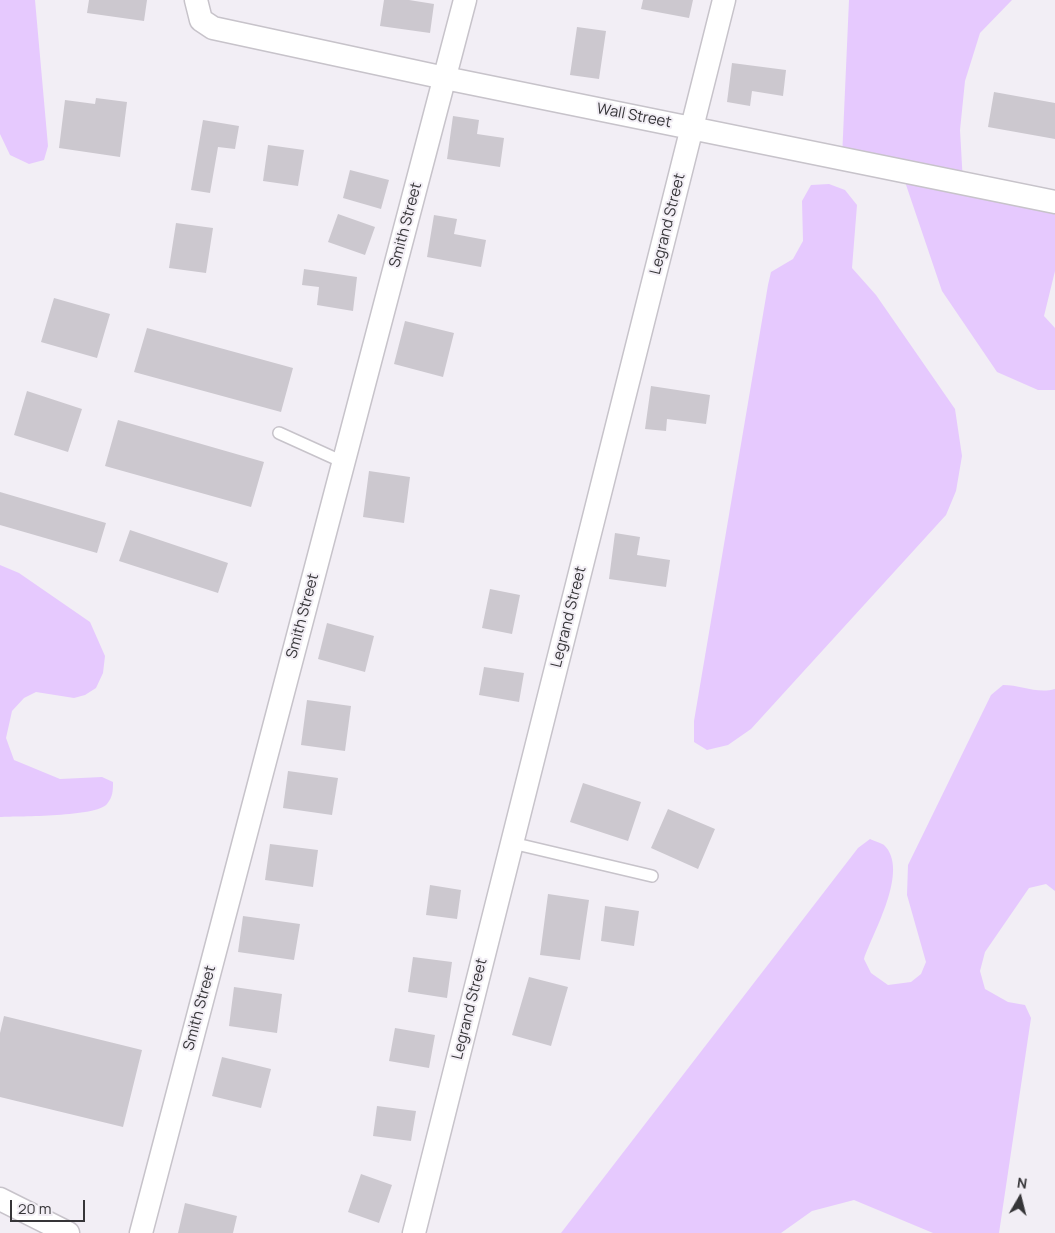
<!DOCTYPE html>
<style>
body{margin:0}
#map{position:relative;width:1055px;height:1233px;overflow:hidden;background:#f2eef5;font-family:Manrope,sans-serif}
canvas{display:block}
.north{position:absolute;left:995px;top:1173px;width:50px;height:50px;-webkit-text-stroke:4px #f2eef5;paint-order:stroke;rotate:8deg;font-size:14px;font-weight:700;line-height:20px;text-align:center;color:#363538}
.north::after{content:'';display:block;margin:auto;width:18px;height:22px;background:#363538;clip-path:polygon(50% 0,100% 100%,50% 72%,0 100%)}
.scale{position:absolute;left:10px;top:1200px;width:75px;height:22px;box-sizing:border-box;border:2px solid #363538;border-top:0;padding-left:6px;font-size:15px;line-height:18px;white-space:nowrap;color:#363538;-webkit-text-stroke:4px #f2eef5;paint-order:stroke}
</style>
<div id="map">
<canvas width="1055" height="1233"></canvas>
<div class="north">N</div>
<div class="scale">20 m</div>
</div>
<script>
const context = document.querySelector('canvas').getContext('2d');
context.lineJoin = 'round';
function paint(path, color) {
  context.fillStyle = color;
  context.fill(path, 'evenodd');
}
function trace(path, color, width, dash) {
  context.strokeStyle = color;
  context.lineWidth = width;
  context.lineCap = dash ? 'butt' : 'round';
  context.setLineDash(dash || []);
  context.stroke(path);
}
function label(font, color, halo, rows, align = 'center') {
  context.font = font + ' Manrope,sans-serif';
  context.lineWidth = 4;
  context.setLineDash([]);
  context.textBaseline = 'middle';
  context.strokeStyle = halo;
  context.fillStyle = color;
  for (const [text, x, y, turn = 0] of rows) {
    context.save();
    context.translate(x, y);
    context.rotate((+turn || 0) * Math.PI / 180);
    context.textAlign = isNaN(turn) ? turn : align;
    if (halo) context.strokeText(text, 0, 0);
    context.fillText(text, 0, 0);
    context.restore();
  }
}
const green = new Path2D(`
 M 0,0 L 35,0 L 48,146 L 44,160 L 29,164 L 10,155 L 0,134 Z
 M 849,0 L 1012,0 L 980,33 L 965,81 L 960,130 L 963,183 L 1055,202 L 1055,271 L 1044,316 L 1055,328 L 1055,390 L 1038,390 L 997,372 L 942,291 L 901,170 L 842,158 Z
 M 829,184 L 845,190 L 857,205 L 852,268 L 876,295 L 955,409 L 962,456 L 956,491 L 946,515 L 751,729 L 728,745 L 707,750 L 694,742 L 694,721 L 768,285 L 771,272 L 793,259 L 803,241 L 802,201 L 811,185 Z
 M 0,565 L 19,573 L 90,622 L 105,656 L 103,673 L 96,688 L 85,695 L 74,698 L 36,692 L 24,698 L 12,711 L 6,738 L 14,760 L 60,779 L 102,777 L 113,782 C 113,790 113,797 107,804 C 96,817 20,816 0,817 Z
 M 1003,685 C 1021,685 1037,694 1055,689 L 1055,891 L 1046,884 L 1029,888 L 985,952 L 980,971 L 985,989 L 1008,1002 L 1025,1005 L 1031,1018 L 999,1233 L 933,1233 L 854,1200 L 812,1211 L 781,1233 L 561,1233 L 858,848 L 870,839 C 874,841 881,843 884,845 C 910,870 873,932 864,959 L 871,973 L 888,985 L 911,982 L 921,974 L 926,962 L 907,895 L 908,865 L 991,695 Z`);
const building = new Path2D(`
 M 89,0 L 147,0 L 144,21 L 87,13 Z
 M 384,0 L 409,0 L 434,4 L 430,33 L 380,26 Z
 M 643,0 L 693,0 L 689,18 L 641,9 Z
 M 577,27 L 606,31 L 599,79 L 570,75 Z
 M 732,63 L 786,70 L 783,96 L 752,91 L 750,106 L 727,102 Z
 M 994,92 L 1055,103 L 1055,139 L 988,127 Z
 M 96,98 L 127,102 L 120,157 L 59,148 L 65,100 L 95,104 Z
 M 453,116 L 479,120 L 477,134 L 504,138 L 500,167 L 447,159 Z
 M 203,120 L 239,126 L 235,149 L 218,147 L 210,193 L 191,190 Z
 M 268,145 L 304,150 L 298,186 L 263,181 Z
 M 350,170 L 389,180 L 381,209 L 343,198 Z
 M 338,214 L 375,227 L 365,255 L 328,242 Z
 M 434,215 L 457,219 L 454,234 L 486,240 L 481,267 L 427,257 Z
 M 176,223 L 213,228 L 206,273 L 169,268 Z
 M 304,269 L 357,277 L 353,311 L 317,305 L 319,287 L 302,285 Z
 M 54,298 L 110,314 L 97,358 L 41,342 Z
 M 405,321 L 454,333 L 443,377 L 394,364 Z
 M 147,328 L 293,368 L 281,412 L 134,372 Z
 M 651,386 L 710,395 L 706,424 L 667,419 L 666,431 L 645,429 Z
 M 27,391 L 82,409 L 68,452 L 14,435 Z
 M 118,420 L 264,462 L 251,507 L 105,466 Z
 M 369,471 L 410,477 L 404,523 L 363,517 Z
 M 0,492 L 106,523 L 97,553 L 0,525 Z
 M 130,530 L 228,563 L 218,593 L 119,561 Z
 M 615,533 L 640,537 L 637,555 L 670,560 L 666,587 L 609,579 Z
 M 490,589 L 520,595 L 512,634 L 482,628 Z
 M 327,623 L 374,636 L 365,672 L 318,659 Z
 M 484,667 L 524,673 L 519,702 L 479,695 Z
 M 307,700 L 351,706 L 345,751 L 301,745 Z
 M 288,771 L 338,778 L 332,815 L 283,808 Z
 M 583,783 L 641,802 L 628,841 L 570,822 Z
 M 668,809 L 715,829 L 698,869 L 651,848 Z
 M 270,844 L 318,850 L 313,887 L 265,880 Z
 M 430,885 L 461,890 L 457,919 L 426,915 Z
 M 548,894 L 589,900 L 580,960 L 540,955 Z
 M 605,906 L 639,911 L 634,946 L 601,941 Z
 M 243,916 L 300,924 L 294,960 L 238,952 Z
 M 413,957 L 452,962 L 447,998 L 408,992 Z
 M 529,977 L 568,987 L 551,1046 L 512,1035 Z
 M 234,987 L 282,994 L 277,1033 L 229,1026 Z
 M 4,1016 L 142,1050 L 123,1127 L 0,1097 L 0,1033 Z
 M 395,1028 L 435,1035 L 429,1068 L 389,1061 Z
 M 222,1057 L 271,1069 L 261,1108 L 212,1096 Z
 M 377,1106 L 416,1111 L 411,1141 L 373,1136 Z
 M 361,1174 L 392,1185 L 379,1223 L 348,1212 Z
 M 185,1203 L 237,1216 L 233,1233 L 178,1233 Z`);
const lane = new Path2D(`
 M 279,433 L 343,462
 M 512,843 L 652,876`);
const street = new Path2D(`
 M 196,0 L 201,20 L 213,28 L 445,78 L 1055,202
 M 0,1199 L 68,1233
 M 141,1233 L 465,0
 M 414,1233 L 724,0`);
const streetNames = [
 ["Wall Street",634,116,11],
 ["Legrand Street",668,224,-76],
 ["Smith Street",406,225,-75],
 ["Smith Street",303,616,-75],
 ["Legrand Street",569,617,-76],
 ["Smith Street",200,1008,-75],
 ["Legrand Street",470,1009,-76]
];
paint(green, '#e6c9fe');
paint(building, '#ccc8cf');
trace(lane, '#c7c3ca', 14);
trace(street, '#c7c3ca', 25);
trace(lane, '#fff', 11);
trace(street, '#fff', 22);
label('15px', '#363538', '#f2eef5', streetNames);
</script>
